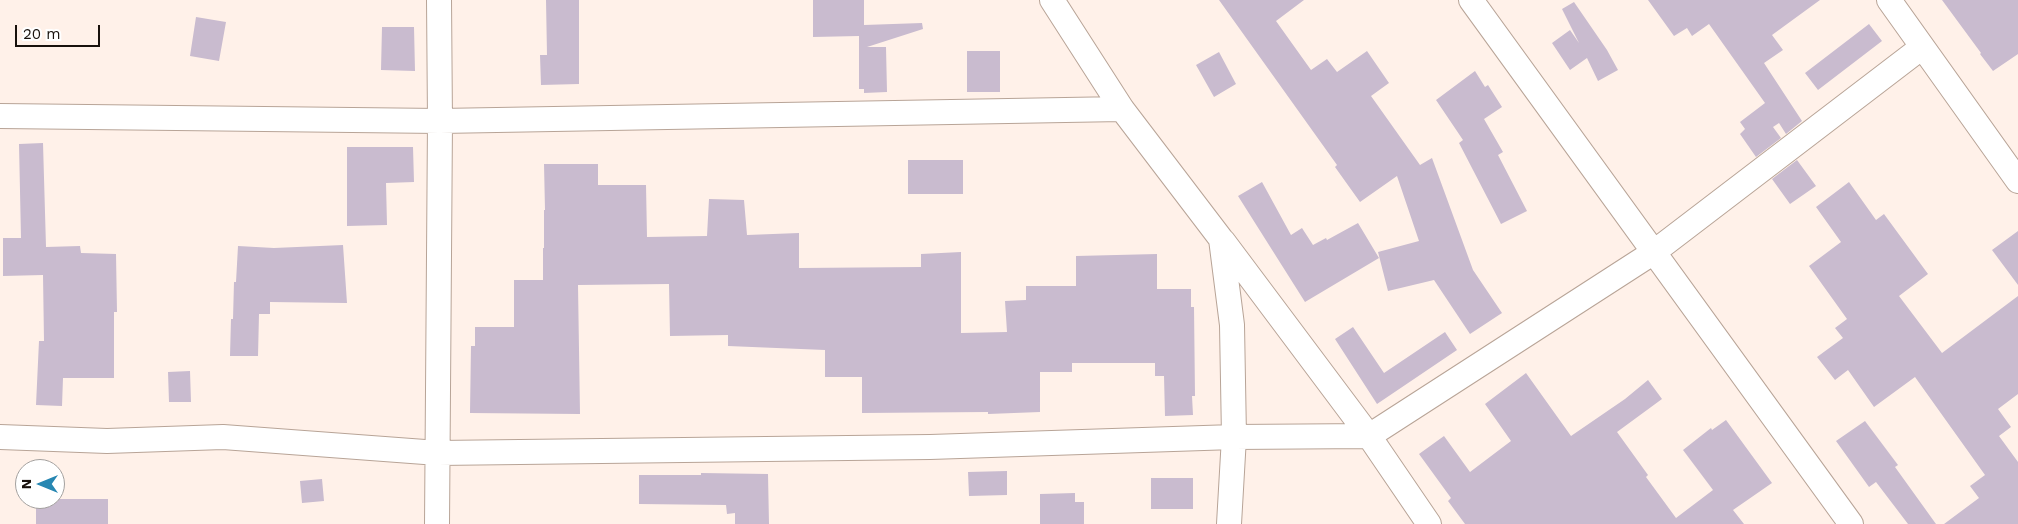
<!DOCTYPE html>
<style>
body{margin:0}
#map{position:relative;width:2018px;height:524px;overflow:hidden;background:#fff1e9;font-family:"Work Sans",sans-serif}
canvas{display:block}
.north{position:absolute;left:15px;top:459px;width:50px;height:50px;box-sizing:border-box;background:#fff;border:1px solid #a3a09e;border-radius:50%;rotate:270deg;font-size:14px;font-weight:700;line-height:20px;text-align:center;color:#18110c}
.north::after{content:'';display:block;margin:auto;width:18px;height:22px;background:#2787b2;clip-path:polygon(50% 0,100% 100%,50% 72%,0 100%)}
.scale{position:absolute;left:15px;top:25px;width:85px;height:22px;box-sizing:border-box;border:2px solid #18110c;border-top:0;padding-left:6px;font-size:15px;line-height:18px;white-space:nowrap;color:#18110c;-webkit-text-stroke:4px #fff;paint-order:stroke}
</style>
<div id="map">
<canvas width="2018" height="524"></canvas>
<div class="north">N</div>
<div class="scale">20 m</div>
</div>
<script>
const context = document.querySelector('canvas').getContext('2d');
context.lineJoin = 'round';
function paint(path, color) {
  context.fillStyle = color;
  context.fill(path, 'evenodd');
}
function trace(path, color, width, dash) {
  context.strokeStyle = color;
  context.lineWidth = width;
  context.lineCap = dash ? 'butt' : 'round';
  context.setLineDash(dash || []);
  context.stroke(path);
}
const building = new Path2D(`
 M 546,0 L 579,0 L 579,84 L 541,85 L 540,55 L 547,55 Z
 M 813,0 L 864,0 L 864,25 L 922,23 L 923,29 L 867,47 L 886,47 L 887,92 L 864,93 L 864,89 L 859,89 L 859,36 L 813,37 Z
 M 1219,0 L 1304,0 L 1276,21 L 1311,70 L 1327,59 L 1337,72 L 1367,51 L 1389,83 L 1371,96 L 1420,165 L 1432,158 L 1473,270 L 1502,313 L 1470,334 L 1434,280 L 1388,291 L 1378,252 L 1419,241 L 1397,176 L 1360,202 L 1335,167 L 1337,165 Z
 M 1648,0 L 1820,0 L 1772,35 L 1783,50 L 1764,63 L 1802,121 L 1786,134 L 1779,123 L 1773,127 L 1781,138 L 1756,157 L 1740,134 L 1745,129 L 1740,122 L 1765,103 L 1709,24 L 1692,36 L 1687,28 L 1674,36 Z
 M 1942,0 L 2018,0 L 2018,54 L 1993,71 L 1980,54 L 1981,53 Z
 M 1574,2 L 1607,50 L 1618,70 L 1598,81 L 1587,58 L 1570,70 L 1552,43 L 1570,30 L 1579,43 L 1562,9 Z
 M 196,17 L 226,22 L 219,61 L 190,56 Z
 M 1869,24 L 1882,41 L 1818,90 L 1805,73 Z
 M 382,27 L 414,27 L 415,71 L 381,70 Z
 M 967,51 L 1000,51 L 1000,92 L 967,92 Z
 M 1219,52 L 1236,84 L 1214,97 L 1196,65 Z
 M 1475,71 L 1485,87 L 1488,85 L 1502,107 L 1484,119 L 1503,152 L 1498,155 L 1527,211 L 1501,224 L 1459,143 L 1463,140 L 1436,100 Z
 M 43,143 L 46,247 L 80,246 L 81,253 L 116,254 L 117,312 L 114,312 L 114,378 L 63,378 L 62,406 L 36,405 L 39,341 L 44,341 L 43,275 L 3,276 L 3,238 L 21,238 L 19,144 Z
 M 347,147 L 413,147 L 414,182 L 386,183 L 387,225 L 347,226 Z
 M 908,160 L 963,160 L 963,194 L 908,194 Z
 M 1797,160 L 1816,186 L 1790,204 L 1772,179 Z
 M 544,164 L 598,164 L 598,185 L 646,185 L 647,237 L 707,236 L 709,199 L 744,200 L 747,235 L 799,233 L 799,268 L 921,267 L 921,254 L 961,252 L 961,333 L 1007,332 L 1005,301 L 1026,300 L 1026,286 L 1076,286 L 1076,256 L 1157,254 L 1157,289 L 1191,289 L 1191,307 L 1194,307 L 1195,396 L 1192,396 L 1193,415 L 1165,416 L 1164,376 L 1155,376 L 1155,363 L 1072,363 L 1072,372 L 1040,372 L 1040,412 L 988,414 L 988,412 L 862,413 L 862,377 L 825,377 L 825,350 L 728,346 L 728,335 L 670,336 L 669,284 L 578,285 L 580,414 L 470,413 L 471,346 L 475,346 L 475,327 L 514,327 L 514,280 L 543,280 L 543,248 L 544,248 L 544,210 L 545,210 Z
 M 1262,182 L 1291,235 L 1302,228 L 1313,245 L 1326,238 L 1327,240 L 1358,223 L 1379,258 L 1305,302 L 1238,196 Z
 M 1849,182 L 1876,220 L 1884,214 L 1928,274 L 1899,296 L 1942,353 L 2018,296 L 2018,394 L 1998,409 L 2011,427 L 1999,436 L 2018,462 L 2018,524 L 1944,524 L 1979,498 L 1970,486 L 1985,475 L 1915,377 L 1874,407 L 1848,370 L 1835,380 L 1817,357 L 1843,338 L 1835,328 L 1847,319 L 1809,266 L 1841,242 L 1816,207 Z
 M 2018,231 L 2018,285 L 1992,250 Z
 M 343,245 L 347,303 L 270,302 L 270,314 L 259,314 L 258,356 L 230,356 L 231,319 L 233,319 L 234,282 L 236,282 L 238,246 L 274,248 Z
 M 1353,327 L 1384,373 L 1445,332 L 1457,350 L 1377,404 L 1335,339 Z
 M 190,371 L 191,402 L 169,402 L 168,372 Z
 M 1526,373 L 1571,436 L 1625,399 L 1648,380 L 1662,399 L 1617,432 L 1648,475 L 1646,477 L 1676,518 L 1713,490 L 1683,450 L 1711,428 L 1712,430 L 1726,420 L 1772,483 L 1733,510 L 1744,524 L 1465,524 L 1448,501 L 1451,498 L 1419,454 L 1444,436 L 1470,472 L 1511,441 L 1485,404 Z
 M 1865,421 L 1898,465 L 1895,467 L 1936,524 L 1908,524 L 1876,482 L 1869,487 L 1836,441 Z
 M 1007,471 L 1007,495 L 969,496 L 968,472 Z
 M 701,473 L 768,474 L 769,524 L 735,524 L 735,513 L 727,514 L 726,505 L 639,504 L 639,475 L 701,475 Z
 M 1151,478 L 1193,478 L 1193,509 L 1151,509 Z
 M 322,479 L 324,501 L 302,503 L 300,481 Z
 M 1075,493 L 1075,502 L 1084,502 L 1084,524 L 1040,524 L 1040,494 Z
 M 36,499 L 108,499 L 108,524 L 36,524 Z`);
const minor = new Path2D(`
 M 1052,0 L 1122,109 L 1221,239 L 1232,325 L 1234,437 L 1229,524
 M 1471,0 L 1851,524
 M 1889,0 L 2018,181
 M 0,116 L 440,121 L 1122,109
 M 1223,241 L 1369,436 L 1429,524
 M 0,437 L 107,441 L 223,437 L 438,453 L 930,447 L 1234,437 L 1369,436 L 1654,252 L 1921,48
 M 437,524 L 440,121 L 439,0`);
paint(building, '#c9bbcf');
trace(minor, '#b8a497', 26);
trace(minor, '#fff', 24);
</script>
